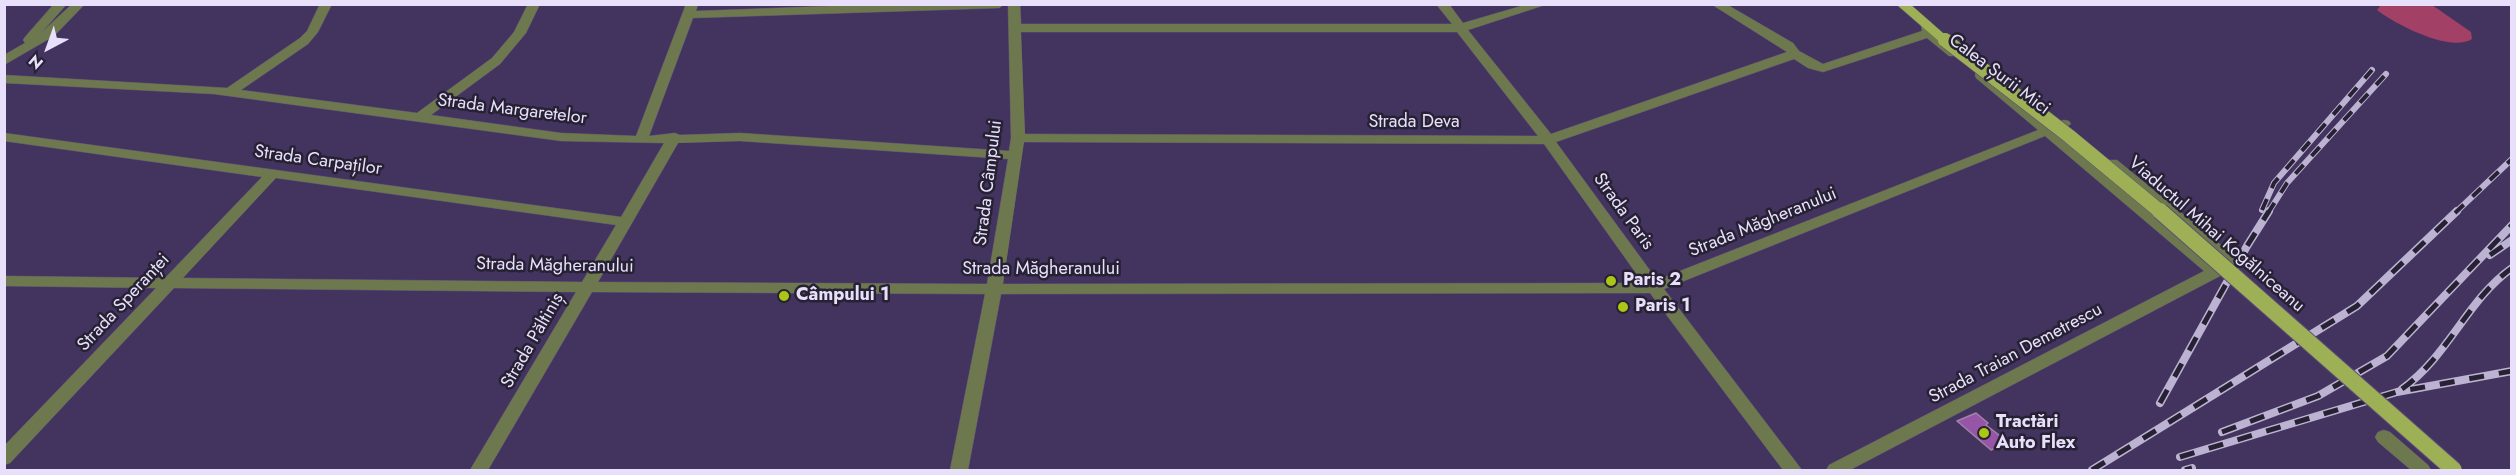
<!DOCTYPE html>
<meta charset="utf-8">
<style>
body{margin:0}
#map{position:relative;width:2516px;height:475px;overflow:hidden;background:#43345f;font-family:Jost,sans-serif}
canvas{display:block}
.frame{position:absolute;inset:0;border:6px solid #e8e0fa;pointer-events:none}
.north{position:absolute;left:18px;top:18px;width:60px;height:60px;-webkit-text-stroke:4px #272134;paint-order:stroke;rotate:221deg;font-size:16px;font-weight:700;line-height:24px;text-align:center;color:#e8e0fa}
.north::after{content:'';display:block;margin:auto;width:21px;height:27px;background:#e8e0fa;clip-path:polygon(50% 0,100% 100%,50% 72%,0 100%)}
</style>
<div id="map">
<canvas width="2516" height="475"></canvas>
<div class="frame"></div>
<div class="north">N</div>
</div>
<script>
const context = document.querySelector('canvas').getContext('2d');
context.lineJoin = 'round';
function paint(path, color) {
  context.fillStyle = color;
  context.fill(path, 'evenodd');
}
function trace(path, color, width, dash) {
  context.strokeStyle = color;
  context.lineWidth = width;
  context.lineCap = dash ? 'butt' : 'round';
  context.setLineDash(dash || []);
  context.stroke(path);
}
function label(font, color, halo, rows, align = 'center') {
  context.font = font + ' Jost,sans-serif';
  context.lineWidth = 5;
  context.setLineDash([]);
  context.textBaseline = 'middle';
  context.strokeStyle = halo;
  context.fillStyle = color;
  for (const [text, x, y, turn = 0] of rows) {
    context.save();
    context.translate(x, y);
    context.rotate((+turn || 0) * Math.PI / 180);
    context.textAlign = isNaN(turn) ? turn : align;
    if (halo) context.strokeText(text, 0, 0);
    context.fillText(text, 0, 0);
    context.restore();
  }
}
const green = new Path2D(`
 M 2381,5 L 2432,5 L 2471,32 L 2472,39 C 2450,53 2395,24 2377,10 Z`);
const building = new Path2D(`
 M 1976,413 L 1988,423 L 1986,425 L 2008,442 L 1991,450 L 1957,421 Z`);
const minor = new Path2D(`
 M 54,4 L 67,4 L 42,32 L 72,4 L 85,4 L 54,36 L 4,65 L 4,55 L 25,43 L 23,40 L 25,37 Z
 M 320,4 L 332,4 L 318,32 L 308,44 L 241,90 L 417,113 L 492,58 L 514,32 L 528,4 L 540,4 L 526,33 L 500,64 L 431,115 L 561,133 L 636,136 L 686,4 L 698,4 L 696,11 L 884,4 L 1005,4 L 999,8 L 693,18 L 649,136 L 675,133 L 680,135 L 740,133 L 1009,151 L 1011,138 L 1008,4 L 1020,4 L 1021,24 L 1452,24 L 1436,4 L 1449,4 L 1463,23 L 1528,4 L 1548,4 L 1468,30 L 1551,134 L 1787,52 L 1711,4 L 1726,4 L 1793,43 L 1799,51 L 1823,64 L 1922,31 L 1921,25 L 1927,21 L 1931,22 L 1935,32 L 1957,50 L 1959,53 L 1957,56 L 1949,56 L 1927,38 L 1823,72 L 1808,68 L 1794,59 L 1556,142 L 1657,280 L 2038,130 L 1976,78 L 1975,75 L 1976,72 L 1986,72 L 2049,125 L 2064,120 L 2069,121 L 2071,124 L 2057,132 L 2216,265 L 2221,259 L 2107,166 L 2105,163 L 2107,160 L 2117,160 L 2237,258 L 2233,267 L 2220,276 L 1850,470 L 1826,470 L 1829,465 L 2204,271 L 2045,136 L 1664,289 L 1802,470 L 1783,470 L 1650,293 L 1001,294 L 968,470 L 950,470 L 985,294 L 592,292 L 488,470 L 470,470 L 576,292 L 174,288 L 10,463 L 4,465 L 4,446 L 156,288 L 4,286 L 4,276 L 165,278 L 262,177 L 4,141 L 4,133 L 621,217 L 664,143 L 561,141 L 214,94 L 4,83 L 4,75 L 227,88 L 300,38 L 307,31 ZM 1021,32 L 1457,32 L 1538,136 L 1025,134 ZM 740,141 L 1008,159 L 987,284 L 598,282 L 678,143 ZM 1024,142 L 1544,144 L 1643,283 L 1003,284 ZM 276,178 L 616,225 L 582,282 L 183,278 Z
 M 2384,430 L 2390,432 L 2428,465 L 2431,470 L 2411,470 L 2378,442 L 2375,437 L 2378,432 Z`);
const major = new Path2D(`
 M 1896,4 L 1910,4 L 1951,40 L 1949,43 L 1941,43 Z`);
const railFar1 = new Path2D(`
 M 2262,210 L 2274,183 L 2372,70
 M 2268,213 L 2287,183 L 2386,74
 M 2455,213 L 2512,159`);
const rail = new Path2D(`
 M 2490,255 L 2512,240
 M 2402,389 C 2450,354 2467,300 2512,268
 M 2160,403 L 2247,246 L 2269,211
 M 2222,432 L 2318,396 L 2387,356 L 2512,225
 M 2180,457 L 2397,392 L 2512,371
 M 2092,470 L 2357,306 L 2457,211
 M 2185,470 L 2192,468`);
const majorBridgeFar1 = new Path2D(`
 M 1945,40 L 2069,136 L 2162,213`);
const majorBridge = new Path2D(`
 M 2160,211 L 2454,470`);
const markers = [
 [1611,281,6,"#abc614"],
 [784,296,6,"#abc614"],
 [1623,307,6,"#abc614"],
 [1984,433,6,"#abc614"]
];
const streetNames = [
 ["Calea Șurii Mici",1999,75,37],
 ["Strada Margaretelor",512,110,7],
 ["Strada Deva",1414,123],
 ["Strada Carpaților",318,161,8],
 ["Strada Câmpului",989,183,-83],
 ["Strada Paris",1623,212,54],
 ["Strada Măgheranului",1763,223,-22],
 ["Viaductul Mihai Kogălniceanu",2216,235,41],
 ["Strada Măgheranului",555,266,1],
 ["Strada Măgheranului",1041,270],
 ["Strada Speranței",124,303,-47],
 ["Strada Păltiniș",533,341,-60],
 ["Strada Traian Demetrescu",2016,354,-28]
];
const poiNames = [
 ["Paris 2",1623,281],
 ["Câmpului 1",796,296],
 ["Paris 1",1635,307],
 ["Tractări",1996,423],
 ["Auto Flex",1996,444]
];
paint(green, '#a24066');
paint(building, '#9655a6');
trace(building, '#a381ab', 1.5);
trace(minor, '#5d5078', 1);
trace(major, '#5d5078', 1);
paint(minor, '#6e784e');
paint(major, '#9eb056');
trace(railFar1, '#bcb2d1', 6);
trace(rail, '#bcb2d1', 8);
trace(railFar1, '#272134', 4, [12]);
trace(rail, '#272134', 5, [15]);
trace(majorBridgeFar1, '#5d5078', 15, []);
trace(majorBridge, '#5d5078', 18, []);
trace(majorBridgeFar1, '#9eb056', 14);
trace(majorBridge, '#9eb056', 16);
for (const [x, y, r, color] of markers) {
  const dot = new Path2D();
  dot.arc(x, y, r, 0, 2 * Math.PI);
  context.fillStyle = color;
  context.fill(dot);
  trace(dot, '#272134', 2);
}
label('18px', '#e8e0fa', '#272134', streetNames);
label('bold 18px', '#e8e0fa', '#272134', poiNames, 'left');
</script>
